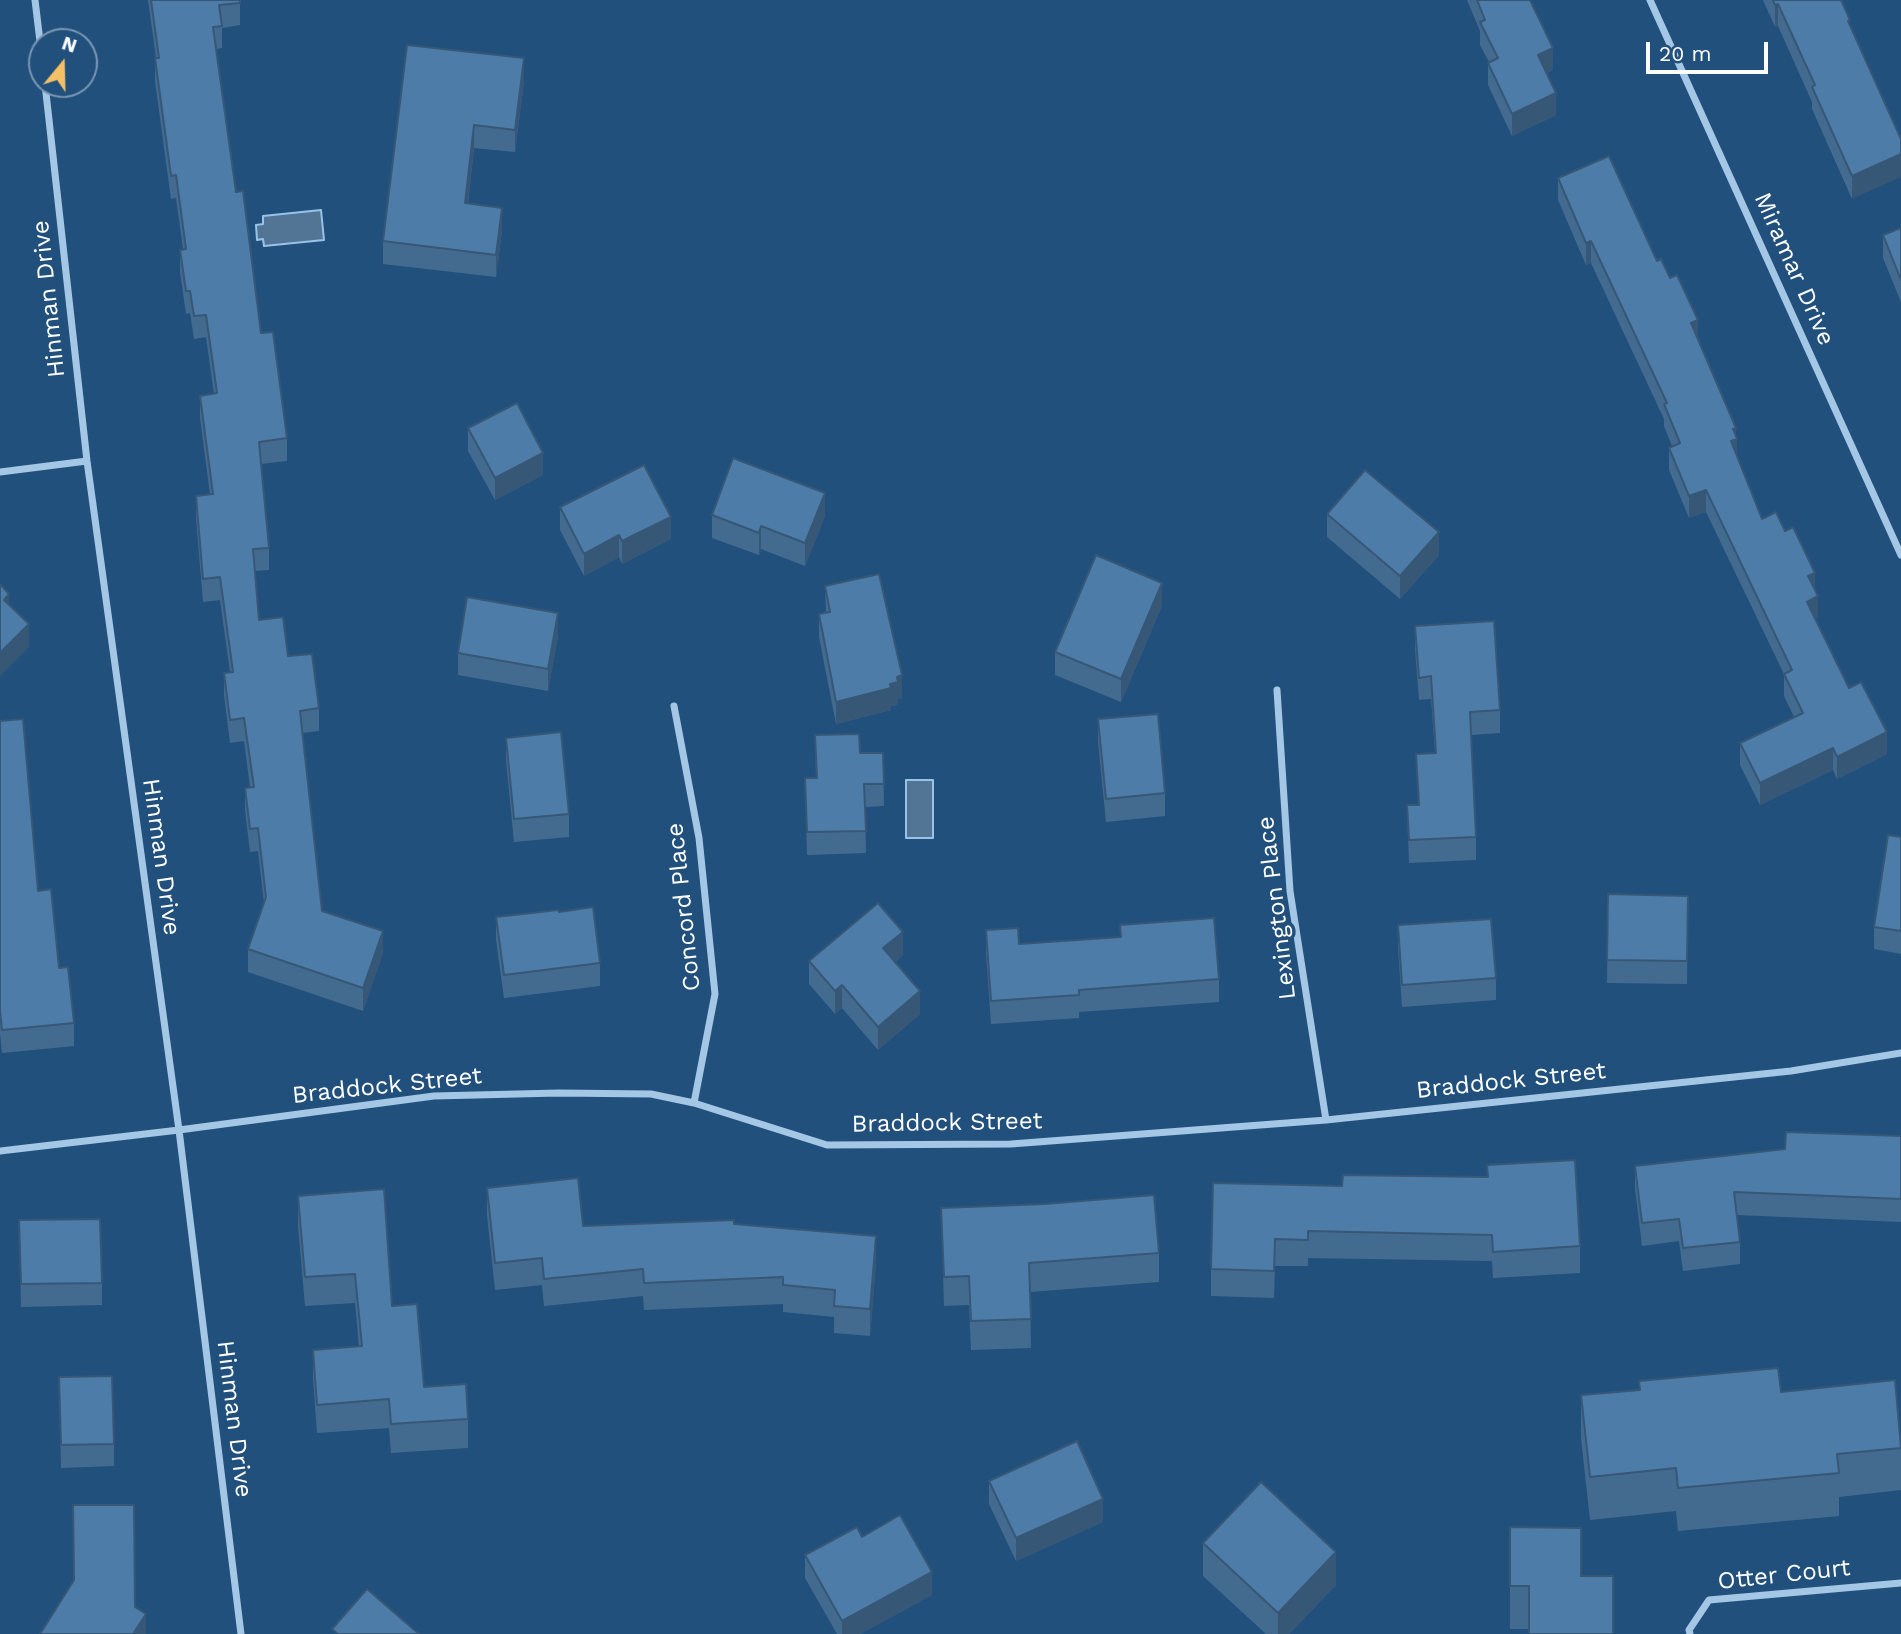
<!DOCTYPE html>
<style>
body{margin:0}
#map{position:relative;width:1901px;height:1634px;overflow:hidden;background:#21507d;font-family:"Work Sans",sans-serif}
canvas{display:block}
.north{position:absolute;left:28px;top:28px;width:70px;height:70px;box-sizing:border-box;background:#21507d;border:2px solid #7a96b1;border-radius:50%;rotate:19deg;font-size:19px;font-weight:700;line-height:28px;text-align:center;color:#fff}
.north::after{content:'';display:block;margin:auto;width:24px;height:32px;background:#f3c066;clip-path:polygon(50% 0,100% 100%,50% 72%,0 100%)}
.scale{position:absolute;left:1646px;top:42px;width:122px;height:32px;box-sizing:border-box;border:4px solid #fff;border-top:0;padding-left:9px;font-size:21px;line-height:24px;white-space:nowrap;color:#fff;-webkit-text-stroke:5px #21507d;paint-order:stroke}
</style>
<div id="map">
<canvas width="1901" height="1634"></canvas>
<div class="north">N</div>
<div class="scale">20 m</div>
</div>
<script>
const context = document.querySelector('canvas').getContext('2d');
context.lineJoin = 'round';
function paint(path, color) {
  context.fillStyle = color;
  context.fill(path, 'evenodd');
}
function trace(path, color, width, dash) {
  context.strokeStyle = color;
  context.lineWidth = width;
  context.lineCap = dash ? 'butt' : 'round';
  context.setLineDash(dash || []);
  context.stroke(path);
}
function label(font, color, halo, rows, align = 'center') {
  context.font = font + ' "Work Sans",sans-serif';
  context.lineWidth = 7;
  context.setLineDash([]);
  context.textBaseline = 'middle';
  context.strokeStyle = halo;
  context.fillStyle = color;
  for (const [text, x, y, turn = 0] of rows) {
    context.save();
    context.translate(x, y);
    context.rotate((+turn || 0) * Math.PI / 180);
    context.textAlign = isNaN(turn) ? turn : align;
    if (halo) context.strokeText(text, 0, 0);
    context.fillText(text, 0, 0);
    context.restore();
  }
}
const water = new Path2D(`
 M 321,210 L 324,240 L 264,246 L 263,239 L 257,240 L 256,225 L 263,224 L 263,216 Z
 M 906,780 L 933,780 L 933,838 L 906,838 Z`);
const street = new Path2D(`
 M 35,0 L 42,58
 M 1650,0 L 1901,555
 M 45,84 L 87,461 L 179,1130 L 241,1634
 M 0,472 L 87,461
 M 1277,690 L 1290,891 L 1326,1120
 M 674,706 L 699,838 L 715,994 L 694,1103
 M 0,1151 L 179,1130 L 434,1096 L 559,1093 L 651,1094 L 694,1103 L 827,1145 L 1011,1144 L 1326,1120 L 1791,1071 L 1901,1053
 M 1690,1634 L 1689,1630 L 1709,1600 L 1901,1583`);
const wall = new Path2D(`
 M 148,0 L 240,0 L 240,25 L 222,28 L 222,48 L 216,49 L 236,192 L 261,333 L 287,438 L 287,461 L 261,464 L 269,548 L 269,570 L 255,571 L 259,620 L 288,656 L 319,708 L 319,731 L 302,733 L 322,911 L 383,953 L 363,1011 L 248,972 L 248,949 L 264,903 L 258,851 L 250,852 L 245,810 L 245,788 L 250,787 L 244,741 L 230,743 L 224,695 L 224,673 L 230,672 L 220,600 L 203,602 L 196,518 L 196,496 L 210,494 L 200,418 L 200,396 L 214,394 L 206,337 L 194,339 L 190,313 L 186,314 L 180,272 L 180,250 L 183,249 L 176,198 L 171,199 L 155,81 L 155,58 L 156,58 Z
 M 1467,0 L 1530,0 L 1553,70 L 1547,73 L 1556,115 L 1512,136 L 1488,85 L 1488,63 L 1489,62 L 1480,45 L 1480,31 Z
 M 1763,0 L 1841,0 L 1850,25 L 1901,139 L 1852,199 L 1812,109 L 1812,102 L 1778,26 L 1775,27 Z
 M 407,45 L 524,81 L 515,152 L 474,148 L 468,204 L 502,231 L 496,277 L 383,264 L 383,241 Z
 M 1558,178 L 1657,261 L 1698,341 L 1736,436 L 1737,456 L 1762,519 L 1785,531 L 1815,589 L 1818,618 L 1815,619 L 1849,688 L 1887,754 L 1837,779 L 1833,770 L 1760,805 L 1740,765 L 1740,743 L 1794,717 L 1784,696 L 1784,674 L 1706,512 L 1689,518 L 1669,470 L 1669,448 L 1672,446 L 1664,426 L 1664,419 L 1591,263 L 1586,265 L 1558,200 Z
 M 1901,228 L 1901,302 L 1883,258 L 1883,235 Z
 M 468,428 L 543,475 L 495,500 L 468,451 Z
 M 560,507 L 671,539 L 622,564 L 619,557 L 584,576 L 560,530 Z
 M 1327,514 L 1439,555 L 1400,599 L 1327,537 Z
 M 712,515 L 825,516 L 805,566 L 761,549 L 759,555 L 712,538 Z
 M 825,586 L 902,698 L 898,699 L 898,705 L 891,706 L 891,710 L 836,724 L 819,637 L 819,614 L 826,613 Z
 M 1162,606 L 1121,702 L 1055,675 L 1055,652 Z
 M 1415,626 L 1500,710 L 1500,733 L 1471,735 L 1476,837 L 1476,860 L 1409,863 L 1407,805 L 1418,805 L 1416,754 L 1435,753 L 1431,699 L 1419,700 L 1415,649 Z
 M 558,636 L 548,691 L 458,675 L 458,653 Z
 M 1098,719 L 1165,793 L 1165,816 L 1106,822 L 1098,742 Z
 M 0,721 L 38,891 L 74,1023 L 74,1046 L 2,1053 L 0,1033 Z
 M 815,735 L 860,753 L 883,753 L 884,806 L 865,807 L 866,853 L 807,855 L 805,778 L 816,778 Z
 M 506,738 L 569,814 L 569,837 L 514,842 L 506,760 Z
 M 1901,837 L 1901,954 L 1874,949 L 1874,927 Z
 M 1608,894 L 1688,918 L 1687,984 L 1607,983 Z
 M 559,912 L 600,963 L 600,986 L 504,998 L 496,940 L 496,917 Z
 M 1120,925 L 1219,979 L 1219,1002 L 1079,1012 L 1079,1018 L 991,1024 L 986,953 L 986,930 L 1019,944 L 1120,937 Z
 M 1398,925 L 1496,978 L 1496,1000 L 1402,1007 L 1398,948 Z
 M 903,955 L 895,962 L 920,1014 L 878,1050 L 842,1008 L 835,1014 L 809,984 L 809,961 Z
 M 1901,1136 L 1901,1222 L 1737,1215 L 1740,1242 L 1740,1264 L 1683,1271 L 1679,1241 L 1642,1246 L 1635,1188 L 1635,1166 Z
 M 1487,1165 L 1580,1246 L 1580,1273 L 1493,1278 L 1492,1261 L 1308,1258 L 1308,1266 L 1275,1266 L 1274,1298 L 1211,1296 L 1211,1269 L 1342,1186 L 1487,1177 Z
 M 487,1188 L 583,1226 L 734,1224 L 876,1263 L 870,1336 L 834,1333 L 834,1317 L 783,1312 L 783,1304 L 644,1310 L 643,1296 L 544,1306 L 542,1285 L 495,1290 L 487,1215 Z
 M 298,1196 L 392,1306 L 424,1387 L 468,1419 L 468,1448 L 391,1453 L 389,1428 L 317,1433 L 313,1379 L 313,1350 L 359,1347 L 355,1303 L 305,1306 L 298,1225 Z
 M 941,1208 L 1159,1253 L 1159,1282 L 1030,1292 L 1031,1348 L 971,1350 L 969,1305 L 944,1306 Z
 M 19,1220 L 102,1283 L 102,1305 L 21,1307 Z
 M 59,1377 L 114,1444 L 114,1466 L 61,1468 Z
 M 1639,1381 L 1781,1392 L 1901,1438 L 1901,1490 L 1839,1497 L 1839,1516 L 1678,1531 L 1676,1511 L 1590,1520 L 1581,1438 L 1581,1395 L 1639,1390 Z
 M 989,1481 L 1103,1522 L 1016,1561 L 989,1504 Z
 M 1510,1527 L 1581,1528 L 1529,1629 L 1510,1629 Z
 M 862,1537 L 932,1595 L 860,1634 L 837,1634 L 805,1578 L 805,1555 Z
 M 1203,1543 L 1336,1585 L 1289,1634 L 1266,1634 L 1203,1576 Z`);
const shadedWall = new Path2D(`
 M 1778,4 L 1778,26 L 1775,27 L 1775,5 Z
 M 1553,48 L 1553,70 L 1538,78 L 1538,55 Z
 M 524,58 L 524,81 L 515,152 L 515,130 Z
 M 1556,93 L 1556,115 L 1512,136 L 1512,114 Z
 M 474,125 L 474,148 L 465,226 L 465,203 Z
 M 1901,154 L 1901,177 L 1852,199 L 1852,176 Z
 M 502,208 L 502,231 L 496,277 L 496,255 Z
 M 1591,241 L 1591,263 L 1586,265 L 1586,243 Z
 M 1698,320 L 1698,342 L 1691,323 Z
 M 1736,428 L 1736,439 L 1737,439 L 1737,461 L 1731,441 L 1733,429 Z
 M 543,453 L 543,475 L 495,500 L 495,478 Z
 M 1706,490 L 1706,512 L 1689,518 L 1689,496 Z
 M 825,493 L 825,516 L 805,566 L 805,543 Z
 M 671,517 L 671,539 L 622,564 L 622,541 Z
 M 761,526 L 761,549 L 759,555 L 759,533 Z
 M 1439,532 L 1439,555 L 1400,599 L 1400,576 Z
 M 619,535 L 619,557 L 584,576 L 584,554 Z
 M 1815,573 L 1815,595 L 1808,576 Z
 M 1162,583 L 1162,606 L 1121,702 L 1121,679 Z
 M 9,594 L 9,616 L 4,600 Z
 M 1818,596 L 1818,618 L 1807,624 L 1807,602 Z
 M 558,613 L 558,636 L 548,691 L 548,669 Z
 M 29,624 L 29,647 L 0,676 L 0,653 Z
 M 902,675 L 902,698 L 898,699 L 898,705 L 891,706 L 891,710 L 836,724 L 836,702 L 890,684 L 897,677 Z
 M 1887,732 L 1887,754 L 1837,779 L 1837,757 Z
 M 1833,748 L 1833,770 L 1760,805 L 1760,783 Z
 M 383,931 L 383,953 L 363,1011 L 363,988 Z
 M 903,932 L 903,955 L 883,971 L 883,948 Z
 M 842,985 L 842,1008 L 835,1014 L 835,991 Z
 M 920,991 L 920,1014 L 878,1050 L 878,1027 Z
 M 876,1236 L 876,1263 L 870,1336 L 870,1309 Z
 M 1103,1499 L 1103,1522 L 1016,1561 L 1016,1538 Z
 M 1336,1552 L 1336,1585 L 1289,1634 L 1278,1634 L 1278,1613 Z
 M 932,1572 L 932,1595 L 860,1634 L 842,1634 L 842,1621 Z
 M 146,1614 L 146,1634 L 133,1634 Z`);
const building = new Path2D(`
 M 151,0 L 240,0 L 240,3 L 219,5 L 222,26 L 213,27 L 236,192 L 243,191 L 261,333 L 273,332 L 287,438 L 259,442 L 269,548 L 253,549 L 259,620 L 283,617 L 288,656 L 312,654 L 319,708 L 300,711 L 322,911 L 383,931 L 363,988 L 248,949 L 266,897 L 258,828 L 250,829 L 245,788 L 254,787 L 244,718 L 230,720 L 224,673 L 233,672 L 220,577 L 203,579 L 196,496 L 213,494 L 200,396 L 217,393 L 206,315 L 194,316 L 190,291 L 186,291 L 180,250 L 186,249 L 176,175 L 171,176 L 155,58 L 159,58 Z
 M 1477,0 L 1530,0 L 1553,48 L 1538,55 L 1556,93 L 1512,114 L 1488,63 L 1498,58 L 1480,22 L 1485,20 Z
 M 1773,0 L 1841,0 L 1850,20 L 1848,21 L 1901,139 L 1901,154 L 1852,176 L 1812,87 L 1815,85 L 1778,4 L 1775,5 Z
 M 407,45 L 524,58 L 515,130 L 474,125 L 465,203 L 502,208 L 496,255 L 383,241 Z
 M 1609,156 L 1657,261 L 1661,259 L 1670,278 L 1677,275 L 1698,320 L 1691,323 L 1736,428 L 1733,429 L 1737,439 L 1731,441 L 1762,519 L 1776,512 L 1785,531 L 1793,527 L 1815,573 L 1808,576 L 1818,596 L 1807,602 L 1849,688 L 1861,682 L 1887,732 L 1837,757 L 1833,748 L 1760,783 L 1740,743 L 1803,713 L 1784,674 L 1792,670 L 1706,490 L 1689,496 L 1669,448 L 1680,443 L 1664,404 L 1667,403 L 1591,241 L 1586,243 L 1558,178 Z
 M 1901,228 L 1901,280 L 1883,235 Z
 M 517,403 L 543,453 L 495,478 L 468,428 Z
 M 733,458 L 825,493 L 805,543 L 761,526 L 759,533 L 712,515 Z
 M 644,465 L 671,517 L 622,541 L 619,535 L 584,554 L 560,507 Z
 M 1365,470 L 1439,532 L 1400,576 L 1327,514 Z
 M 1096,555 L 1162,583 L 1121,679 L 1055,652 Z
 M 879,574 L 902,675 L 897,677 L 898,682 L 890,684 L 891,688 L 836,702 L 819,614 L 830,612 L 825,586 Z
 M 0,584 L 9,594 L 4,600 L 29,624 L 0,653 Z
 M 467,597 L 558,613 L 548,669 L 458,653 Z
 M 1494,621 L 1500,710 L 1470,712 L 1476,837 L 1409,840 L 1407,805 L 1419,805 L 1416,754 L 1436,753 L 1431,676 L 1419,678 L 1415,626 Z
 M 1158,714 L 1165,793 L 1106,799 L 1098,719 Z
 M 23,719 L 38,891 L 51,889 L 59,968 L 68,967 L 74,1023 L 2,1030 L 0,1011 L 0,721 Z
 M 561,732 L 569,814 L 514,819 L 506,738 Z
 M 859,734 L 860,753 L 883,753 L 884,784 L 864,784 L 866,831 L 807,832 L 805,778 L 817,778 L 815,735 Z
 M 1888,835 L 1901,837 L 1901,931 L 1874,927 Z
 M 1608,894 L 1688,896 L 1687,961 L 1607,960 Z
 M 878,903 L 903,932 L 883,948 L 920,991 L 878,1027 L 842,985 L 835,991 L 809,961 Z
 M 593,907 L 600,963 L 504,975 L 496,917 L 558,910 L 559,912 Z
 M 1214,918 L 1219,979 L 1079,990 L 1079,995 L 991,1001 L 986,930 L 1018,928 L 1019,944 L 1121,937 L 1120,925 Z
 M 1491,919 L 1496,978 L 1402,985 L 1398,925 Z
 M 1786,1132 L 1901,1136 L 1901,1199 L 1734,1192 L 1740,1242 L 1683,1248 L 1679,1219 L 1642,1223 L 1635,1166 L 1785,1149 Z
 M 1575,1160 L 1580,1246 L 1493,1252 L 1492,1235 L 1308,1231 L 1308,1240 L 1275,1239 L 1274,1271 L 1211,1269 L 1213,1183 L 1342,1186 L 1343,1175 L 1488,1177 L 1487,1165 Z
 M 578,1178 L 583,1226 L 734,1220 L 734,1224 L 876,1236 L 870,1309 L 834,1306 L 835,1290 L 783,1285 L 783,1277 L 644,1283 L 643,1269 L 544,1279 L 542,1258 L 495,1263 L 487,1188 Z
 M 384,1189 L 392,1306 L 417,1304 L 424,1387 L 466,1384 L 468,1419 L 391,1424 L 389,1399 L 317,1405 L 313,1350 L 362,1346 L 355,1274 L 305,1277 L 298,1196 Z
 M 1154,1195 L 1159,1253 L 1029,1263 L 1031,1319 L 971,1321 L 969,1276 L 944,1277 L 941,1208 L 1045,1204 Z
 M 100,1219 L 102,1283 L 21,1284 L 19,1220 Z
 M 1778,1368 L 1781,1392 L 1895,1380 L 1901,1448 L 1837,1454 L 1839,1473 L 1678,1488 L 1676,1468 L 1590,1477 L 1581,1395 L 1640,1390 L 1639,1381 Z
 M 112,1376 L 114,1444 L 61,1445 L 59,1377 Z
 M 1077,1441 L 1103,1499 L 1016,1538 L 989,1481 Z
 M 1261,1482 L 1336,1552 L 1278,1613 L 1203,1543 Z
 M 73,1505 L 134,1505 L 135,1607 L 146,1614 L 133,1634 L 40,1634 L 74,1580 Z
 M 900,1515 L 932,1572 L 842,1621 L 805,1555 L 857,1527 L 862,1537 Z
 M 1510,1527 L 1581,1528 L 1581,1576 L 1613,1576 L 1613,1634 L 1529,1634 L 1529,1586 L 1510,1586 Z
 M 367,1589 L 419,1634 L 338,1634 L 332,1629 Z`);
const streetNames = [
 ["Miramar Drive",1794,269,66],
 ["Hinman Drive",49,299,-96],
 ["Hinman Drive",161,857,82],
 ["Concord Place",684,907,-96],
 ["Lexington Place",1277,908,-97],
 ["Braddock Street",1511,1081,-6],
 ["Braddock Street",387,1086,-6],
 ["Braddock Street",947,1123,-1],
 ["Hinman Drive",234,1419,83],
 ["Otter Court",1784,1575,-6]
];
paint(water, '#527596');
trace(water, '#98c3e8', 2);
trace(street, '#a5c7e6', 7);
paint(wall, '#436b90');
paint(shadedWall, '#375776');
paint(building, '#4e7ca8');
trace(building, '#375776', 2);
label('24px', '#fff', '#21507d', streetNames);
</script>
